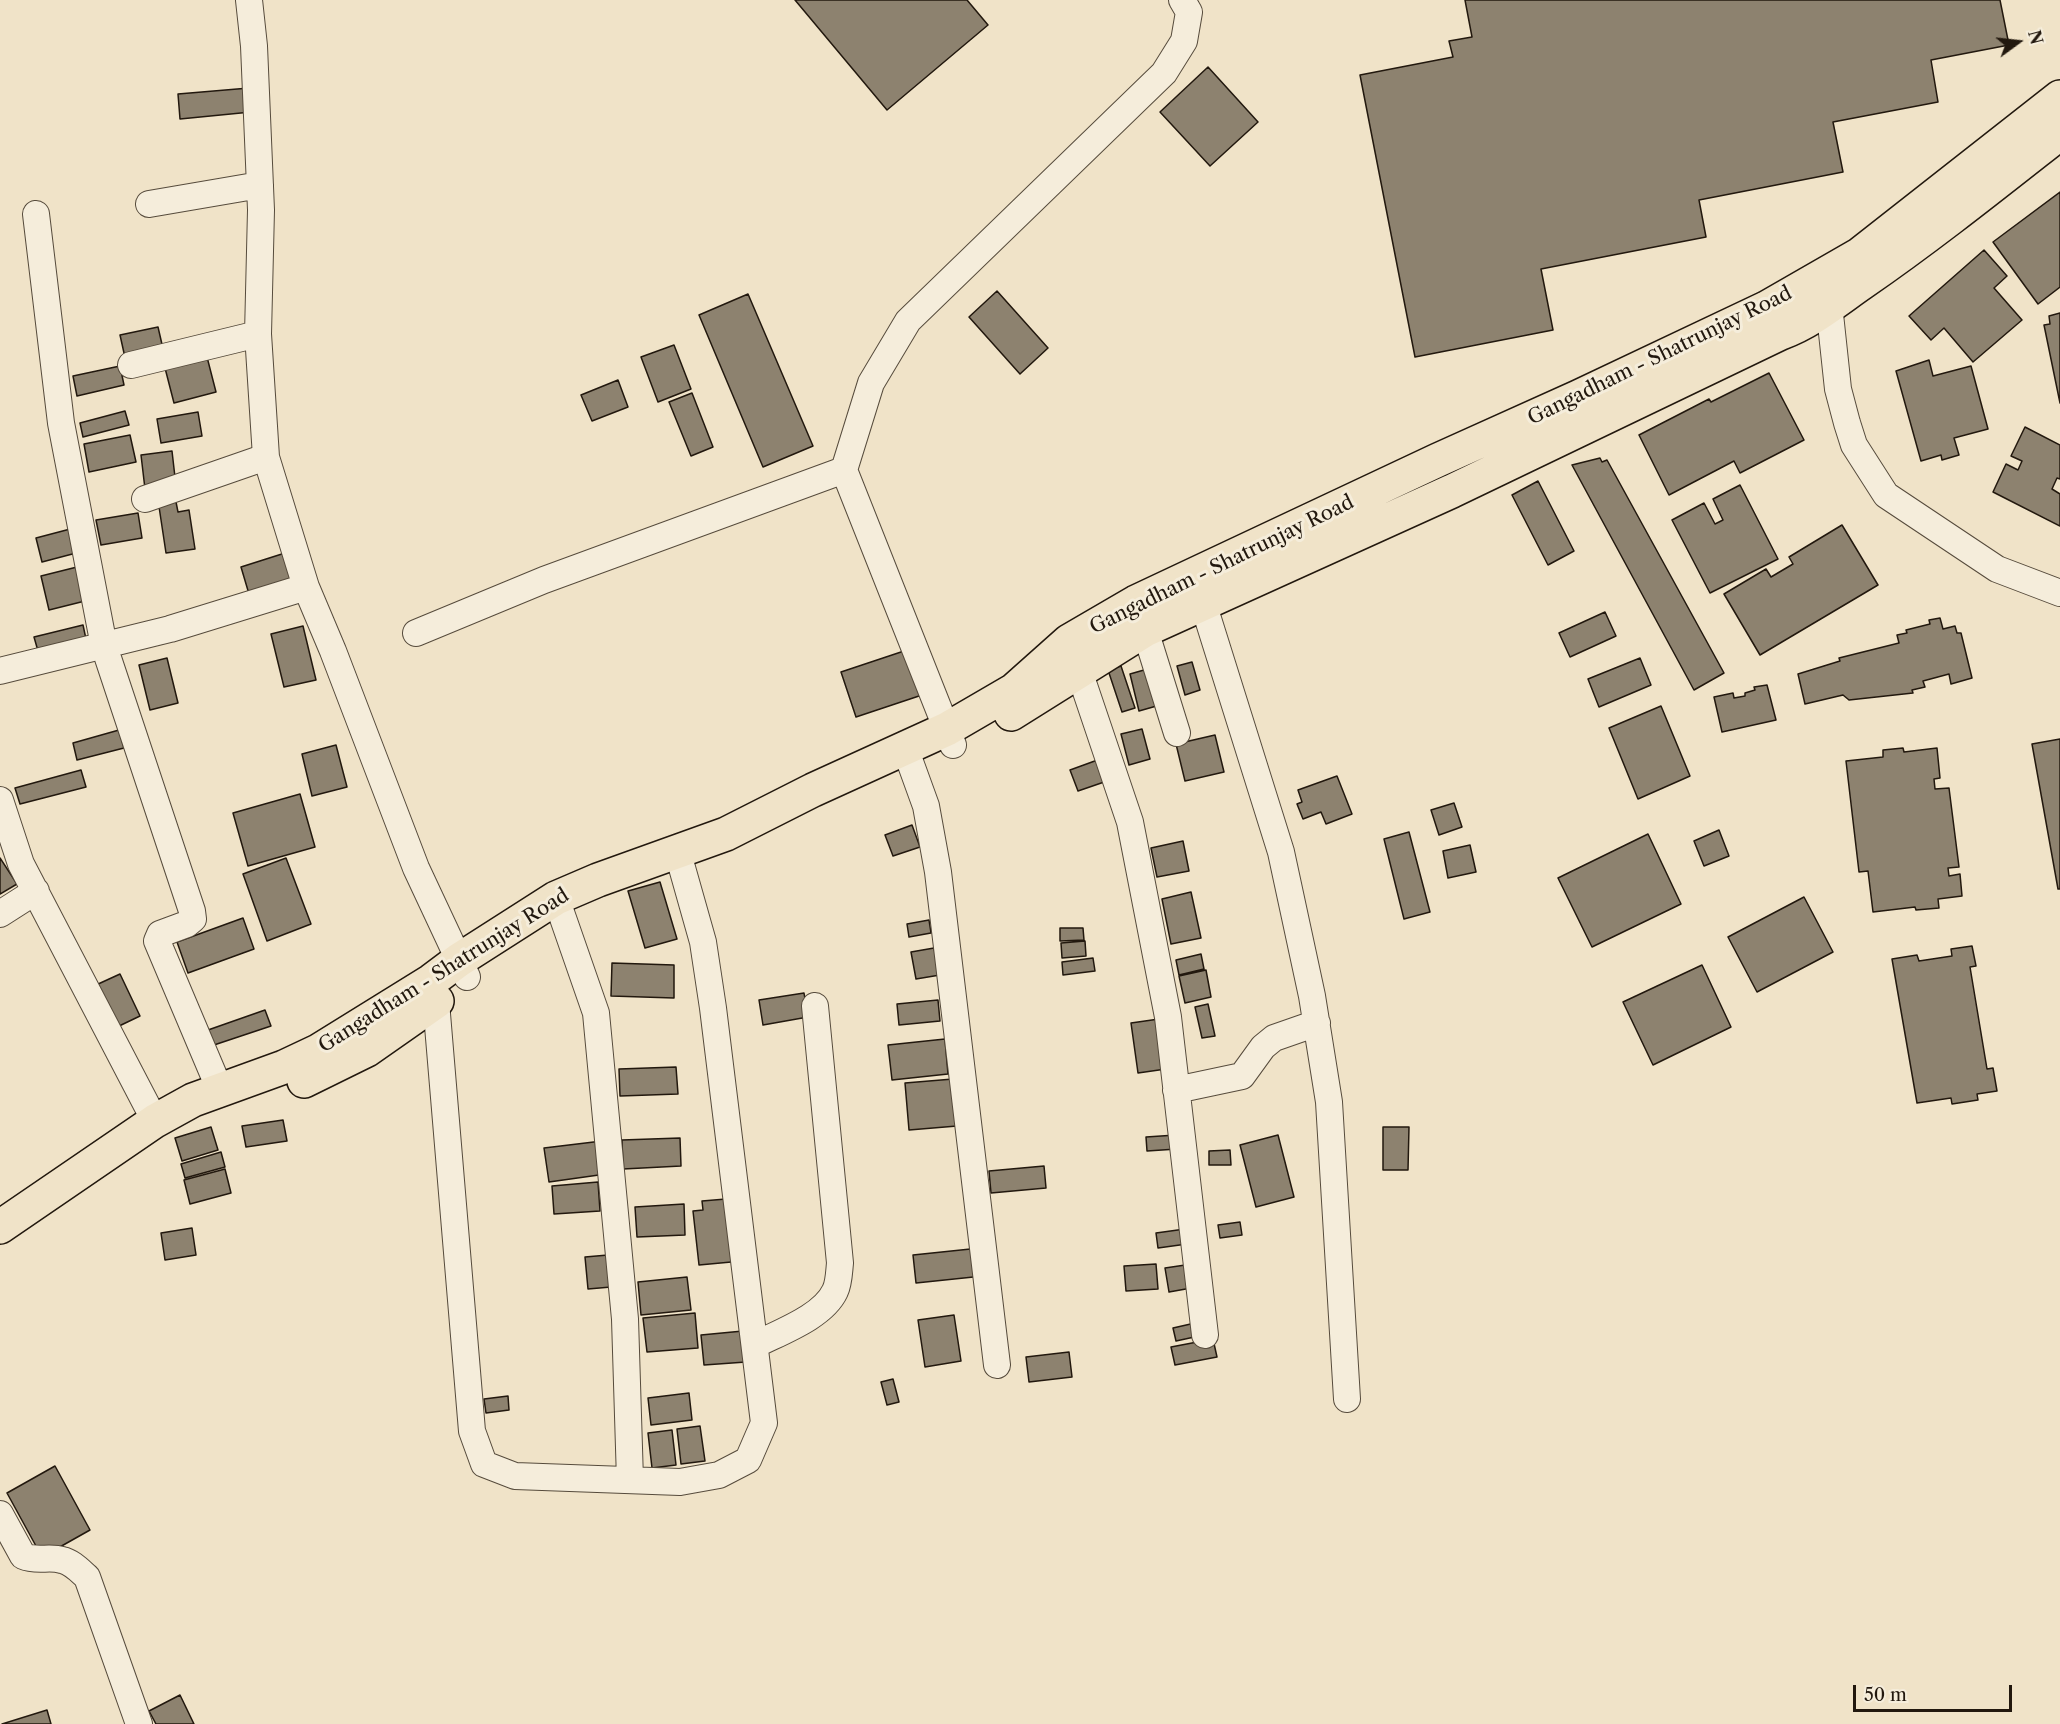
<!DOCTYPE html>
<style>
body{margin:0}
#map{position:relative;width:2060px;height:1724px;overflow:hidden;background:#f0e3c8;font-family:"Libre Caslon Text",serif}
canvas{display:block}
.north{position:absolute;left:1988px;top:12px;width:60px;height:60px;-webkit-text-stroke:4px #f5eddb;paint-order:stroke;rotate:75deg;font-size:16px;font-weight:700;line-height:24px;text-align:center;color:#22180e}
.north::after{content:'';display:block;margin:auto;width:21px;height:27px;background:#22180e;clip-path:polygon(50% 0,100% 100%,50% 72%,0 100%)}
.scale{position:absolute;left:1853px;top:1685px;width:159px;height:27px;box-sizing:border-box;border:3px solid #22180e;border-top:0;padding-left:8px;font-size:18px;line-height:21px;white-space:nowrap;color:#22180e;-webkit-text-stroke:4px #f5eddb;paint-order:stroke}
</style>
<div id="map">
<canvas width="2060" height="1724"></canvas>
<div class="north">N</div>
<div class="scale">50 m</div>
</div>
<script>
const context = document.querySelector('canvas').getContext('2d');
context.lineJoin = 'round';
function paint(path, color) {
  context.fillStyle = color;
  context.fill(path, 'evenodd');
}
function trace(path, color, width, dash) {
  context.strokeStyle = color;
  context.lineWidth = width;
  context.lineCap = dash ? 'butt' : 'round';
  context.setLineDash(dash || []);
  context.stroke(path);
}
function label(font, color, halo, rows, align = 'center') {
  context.font = font + ' "Libre Caslon Text",serif';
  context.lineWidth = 6;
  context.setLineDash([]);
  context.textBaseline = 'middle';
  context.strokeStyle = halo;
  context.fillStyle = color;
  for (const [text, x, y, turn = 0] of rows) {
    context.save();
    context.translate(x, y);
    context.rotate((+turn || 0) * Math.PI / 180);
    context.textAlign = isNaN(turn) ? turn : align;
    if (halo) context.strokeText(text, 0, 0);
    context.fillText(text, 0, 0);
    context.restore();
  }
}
const building = new Path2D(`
 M 795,0 L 967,0 L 988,25 L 887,110 Z
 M 1465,0 L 2000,0 L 2009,45 L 1931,60 L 1938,102 L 1833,122 L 1843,172 L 1699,200 L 1706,237 L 1541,269 L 1553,330 L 1415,357 L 1360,75 L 1453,57 L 1449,41 L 1472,37 Z
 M 1208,67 L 1258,122 L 1210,166 L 1160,112 Z
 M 249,88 L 251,112 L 180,119 L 178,94 Z
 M 2060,192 L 2060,287 L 2038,304 L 1993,242 Z
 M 1984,250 L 2007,276 L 1994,288 L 2022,320 L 1973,362 L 1944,328 L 1931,340 L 1909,316 Z
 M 997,291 L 1048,348 L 1020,374 L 969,317 Z
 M 748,294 L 813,446 L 763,467 L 699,315 Z
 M 2060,313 L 2060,403 L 2044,325 L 2050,324 L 2049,316 Z
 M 158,327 L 164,353 L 126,362 L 120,335 Z
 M 674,345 L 691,389 L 658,402 L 641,357 Z
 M 207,357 L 216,392 L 174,403 L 165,368 Z
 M 1929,360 L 1933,376 L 1971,366 L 1988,429 L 1954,438 L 1959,455 L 1942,460 L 1941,455 L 1921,461 L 1896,371 Z
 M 120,366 L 124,385 L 77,396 L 73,376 Z
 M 1769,373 L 1804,440 L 1740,473 L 1734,461 L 1669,495 L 1639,435 L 1709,399 L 1711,402 Z
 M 618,380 L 628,407 L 592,421 L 581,395 Z
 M 692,393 L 713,447 L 691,456 L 669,402 Z
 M 125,411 L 129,425 L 83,437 L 80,423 Z
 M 198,412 L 202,436 L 161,443 L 157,419 Z
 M 2025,427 L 2060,445 L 2060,479 L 2057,478 L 2052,489 L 2060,494 L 2060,526 L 1993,492 L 2006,464 L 2018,470 L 2022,461 L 2011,456 Z
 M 130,435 L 136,462 L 89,472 L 84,444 Z
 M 172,451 L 176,486 L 145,489 L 141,455 Z
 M 1600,458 L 1602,462 L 1607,460 L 1724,673 L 1694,690 L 1572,465 Z
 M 1538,481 L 1574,551 L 1548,565 L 1512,495 Z
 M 1740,485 L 1778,559 L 1710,593 L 1672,520 L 1704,503 L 1715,524 L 1723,520 L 1713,499 Z
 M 175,497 L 178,512 L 189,510 L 195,549 L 166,553 L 158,500 Z
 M 138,513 L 142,538 L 101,545 L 96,520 Z
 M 1842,525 L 1878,585 L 1760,655 L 1724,594 L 1766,569 L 1771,577 L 1793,564 L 1789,557 Z
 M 74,528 L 80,552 L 42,562 L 36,538 Z
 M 285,553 L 293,581 L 249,594 L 241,567 Z
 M 81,566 L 89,600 L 49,610 L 41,576 Z
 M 1605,612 L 1616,636 L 1570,657 L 1559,633 Z
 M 1940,618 L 1943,629 L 1955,626 L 1957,633 L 1961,633 L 1972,678 L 1951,684 L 1949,674 L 1923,681 L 1925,687 L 1912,690 L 1913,693 L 1849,700 L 1843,695 L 1805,704 L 1798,674 L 1840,661 L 1839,658 L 1899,643 L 1897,635 L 1907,633 L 1906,630 L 1930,624 L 1929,620 Z
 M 83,625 L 86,639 L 38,651 L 34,637 Z
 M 303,626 L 316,680 L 284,687 L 271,634 Z
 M 907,650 L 922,695 L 856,717 L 841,672 Z
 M 167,658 L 178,703 L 150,710 L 139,665 Z
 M 1640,658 L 1651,685 L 1599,707 L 1588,679 Z
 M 1192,662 L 1200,690 L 1185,695 L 1177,666 Z
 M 1121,666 L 1135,708 L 1122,712 L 1108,670 Z
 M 1151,668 L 1160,705 L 1139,711 L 1130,674 Z
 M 1767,685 L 1776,720 L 1722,732 L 1714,697 L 1733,693 L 1734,698 L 1745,696 L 1745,693 L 1755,690 L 1754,687 Z
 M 1661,706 L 1690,776 L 1638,799 L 1609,728 Z
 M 1142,729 L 1150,759 L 1129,765 L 1121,734 Z
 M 119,730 L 124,748 L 77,760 L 73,743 Z
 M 1215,735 L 1224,772 L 1185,781 L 1176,744 Z
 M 2060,739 L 2060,889 L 2058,889 L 2032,744 Z
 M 336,745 L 347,787 L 312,796 L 302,754 Z
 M 1903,748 L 1904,752 L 1937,748 L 1940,778 L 1934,779 L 1935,789 L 1949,788 L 1959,867 L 1948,868 L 1949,876 L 1960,874 L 1962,896 L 1938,899 L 1939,908 L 1916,910 L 1915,907 L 1873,912 L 1868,871 L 1859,872 L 1846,761 L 1883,757 L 1883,750 Z
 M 1103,758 L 1110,780 L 1078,791 L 1070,770 Z
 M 81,770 L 86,787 L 20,804 L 15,788 Z
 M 1337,776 L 1352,814 L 1326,824 L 1321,812 L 1303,819 L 1297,804 L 1302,802 L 1298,790 Z
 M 300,794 L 315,847 L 248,866 L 233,813 Z
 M 1454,803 L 1462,827 L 1439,835 L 1431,810 Z
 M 912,825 L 920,847 L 893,856 L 885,835 Z
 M 1719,830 L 1729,856 L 1704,866 L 1694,841 Z
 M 1409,832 L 1430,912 L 1404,919 L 1384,839 Z
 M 1648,834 L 1681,904 L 1592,947 L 1558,878 Z
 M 1183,841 L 1189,871 L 1157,877 L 1151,848 Z
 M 1470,845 L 1476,872 L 1448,878 L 1443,851 Z
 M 0,858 L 17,884 L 0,894 Z
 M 286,858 L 311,924 L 267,941 L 243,874 Z
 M 660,882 L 677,939 L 645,948 L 628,891 Z
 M 1191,892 L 1201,938 L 1171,944 L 1162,899 Z
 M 1804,897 L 1833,952 L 1757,992 L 1728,937 Z
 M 243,918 L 254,949 L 188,973 L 177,942 Z
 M 929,920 L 931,933 L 909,937 L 907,924 Z
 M 1060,928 L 1083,928 L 1084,940 L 1060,941 Z
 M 1085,941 L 1086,956 L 1062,958 L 1061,943 Z
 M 1972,946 L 1976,966 L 1970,967 L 1987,1069 L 1993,1068 L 1997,1091 L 1977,1094 L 1978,1100 L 1952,1104 L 1951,1098 L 1917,1103 L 1892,959 L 1917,955 L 1919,961 L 1952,956 L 1951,949 Z
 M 934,948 L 940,975 L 916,979 L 911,952 Z
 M 1201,954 L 1204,969 L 1179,975 L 1176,960 Z
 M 1093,958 L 1095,971 L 1063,975 L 1062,962 Z
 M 612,963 L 674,965 L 674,998 L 611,996 Z
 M 1702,965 L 1731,1027 L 1653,1065 L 1623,1002 Z
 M 1206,970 L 1211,997 L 1185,1003 L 1179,976 Z
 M 120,974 L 140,1016 L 117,1027 L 96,985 Z
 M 804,993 L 808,1017 L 763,1025 L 759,1000 Z
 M 938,1000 L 940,1021 L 899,1025 L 897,1004 Z
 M 1208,1004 L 1215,1036 L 1202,1038 L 1195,1007 Z
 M 265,1010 L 271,1026 L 214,1045 L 208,1030 Z
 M 1159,1019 L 1166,1069 L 1138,1073 L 1131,1023 Z
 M 945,1039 L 948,1074 L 892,1080 L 888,1045 Z
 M 676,1067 L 678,1094 L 620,1096 L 619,1069 Z
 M 953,1079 L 957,1126 L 909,1130 L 905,1083 Z
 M 283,1120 L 287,1141 L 246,1147 L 242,1126 Z
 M 211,1127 L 218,1150 L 182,1161 L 175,1138 Z
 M 1383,1127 L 1409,1127 L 1408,1170 L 1383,1170 Z
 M 1176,1135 L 1177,1149 L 1147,1151 L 1146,1137 Z
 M 1278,1135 L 1294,1197 L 1256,1207 L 1240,1145 Z
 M 680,1138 L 681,1166 L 623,1169 L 622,1140 Z
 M 602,1141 L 606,1174 L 549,1182 L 544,1148 Z
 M 1230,1150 L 1231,1165 L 1209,1165 L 1209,1151 Z
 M 221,1152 L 225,1167 L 185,1178 L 181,1164 Z
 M 1044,1166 L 1046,1188 L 991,1193 L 989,1171 Z
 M 225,1169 L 231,1193 L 190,1204 L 184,1180 Z
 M 598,1182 L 600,1211 L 554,1214 L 552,1186 Z
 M 726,1199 L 742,1261 L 699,1265 L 693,1211 L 703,1210 L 702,1201 Z
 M 684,1204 L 685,1235 L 637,1237 L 635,1207 Z
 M 1240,1222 L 1242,1235 L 1220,1238 L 1218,1225 Z
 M 192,1228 L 196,1255 L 165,1260 L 161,1233 Z
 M 1185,1229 L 1187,1244 L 1158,1248 L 1156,1233 Z
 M 980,1248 L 983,1276 L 916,1283 L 913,1255 Z
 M 608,1255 L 611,1287 L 588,1289 L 585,1257 Z
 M 1156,1264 L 1158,1289 L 1126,1291 L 1124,1266 Z
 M 1192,1264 L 1197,1287 L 1169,1292 L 1165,1268 Z
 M 687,1277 L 691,1310 L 641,1315 L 638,1282 Z
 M 695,1313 L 698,1348 L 647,1352 L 643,1318 Z
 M 954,1315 L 961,1361 L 925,1367 L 918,1320 Z
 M 1195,1323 L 1199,1336 L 1176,1341 L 1173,1328 Z
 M 743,1331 L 746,1362 L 704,1365 L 701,1335 Z
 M 1213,1339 L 1217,1357 L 1175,1365 L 1171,1347 Z
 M 1069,1352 L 1072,1377 L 1029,1382 L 1026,1357 Z
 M 893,1379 L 899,1402 L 887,1405 L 881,1382 Z
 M 689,1393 L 692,1420 L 651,1425 L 648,1398 Z
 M 508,1396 L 509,1410 L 486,1413 L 484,1399 Z
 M 700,1426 L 705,1461 L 681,1464 L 677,1429 Z
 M 672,1430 L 676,1465 L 652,1468 L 648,1433 Z
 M 55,1466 L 90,1530 L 42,1557 L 7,1493 Z
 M 180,1695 L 194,1724 L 156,1724 L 149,1711 Z
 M 47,1710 L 51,1724 L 2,1724 Z`);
const street = new Path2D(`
 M 249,0 L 254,46 L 261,210 L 258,334 L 266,457 L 306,587 L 333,651 L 416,868 L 467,977
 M 149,204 L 260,185
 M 36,214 L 61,423 L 104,646 L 192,911 L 193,919 L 187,924 L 160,934 L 157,941 L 220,1090
 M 1829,305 L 1838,389 L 1847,423 L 1854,445 L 1886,495 L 1997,569 L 2060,593
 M 131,365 L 258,334
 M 844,470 L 871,383 L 908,321 L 1164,73 L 1184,41 L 1189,12 L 1182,0
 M 145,499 L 266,457
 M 1198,587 L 1281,852 L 1312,996 L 1329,1102 L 1347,1399
 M 1145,630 L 1177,733
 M 416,633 L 544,580 L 844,470 L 953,745
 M 1074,656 L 1130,822 L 1168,1017 L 1205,1335
 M 0,671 L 170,629 L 306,587
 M 905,748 L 926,806 L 938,872 L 997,1365
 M 0,800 L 21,864 L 155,1121
 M 556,898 L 596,1013 L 625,1319 L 630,1480
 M 0,914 L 36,891
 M 436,1002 L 472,1431 L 484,1464 L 515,1476 L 680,1482 L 719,1475 L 748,1460 L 764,1423 L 713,1008 L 703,942 L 677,850
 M 1176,1090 L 1242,1076 L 1263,1047 L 1274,1038 L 1317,1023
 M 755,1345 C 780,1332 823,1317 835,1291 C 839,1283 839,1272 840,1263 L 815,1006
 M 0,1514 L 23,1556 C 37,1562 49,1556 62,1560 C 72,1562 80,1571 87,1577 L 139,1724`);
const primary = new Path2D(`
 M 1011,714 L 1145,630 L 1452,491 L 1781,333 C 1811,322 1836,301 1862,283 C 1930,236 1995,184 2060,133
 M 304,1081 L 367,1050 L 437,1001
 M 0,1227 L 155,1121 L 193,1100 L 284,1067 L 318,1051 L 431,981 L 459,960 L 556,898 L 598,880 L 726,834 L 813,790 L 947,729 L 1014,690 L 1069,641 L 1136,602 L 1438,460 L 1578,397 L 1766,308 L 1860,254 L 2060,97`);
const streetNames = [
 ["Gangadham - Shatrunjay Road",1660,356,-26],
 ["Gangadham - Shatrunjay Road",1222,565,-26],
 ["Gangadham - Shatrunjay Road",444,971,-32]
];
paint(building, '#8d826f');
trace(building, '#22180e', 1.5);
trace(street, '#564b3c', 28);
trace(primary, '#22180e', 36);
trace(street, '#f5eddb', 26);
trace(primary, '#f0e3c8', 33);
label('20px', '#22180e', '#f5eddb', streetNames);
</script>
